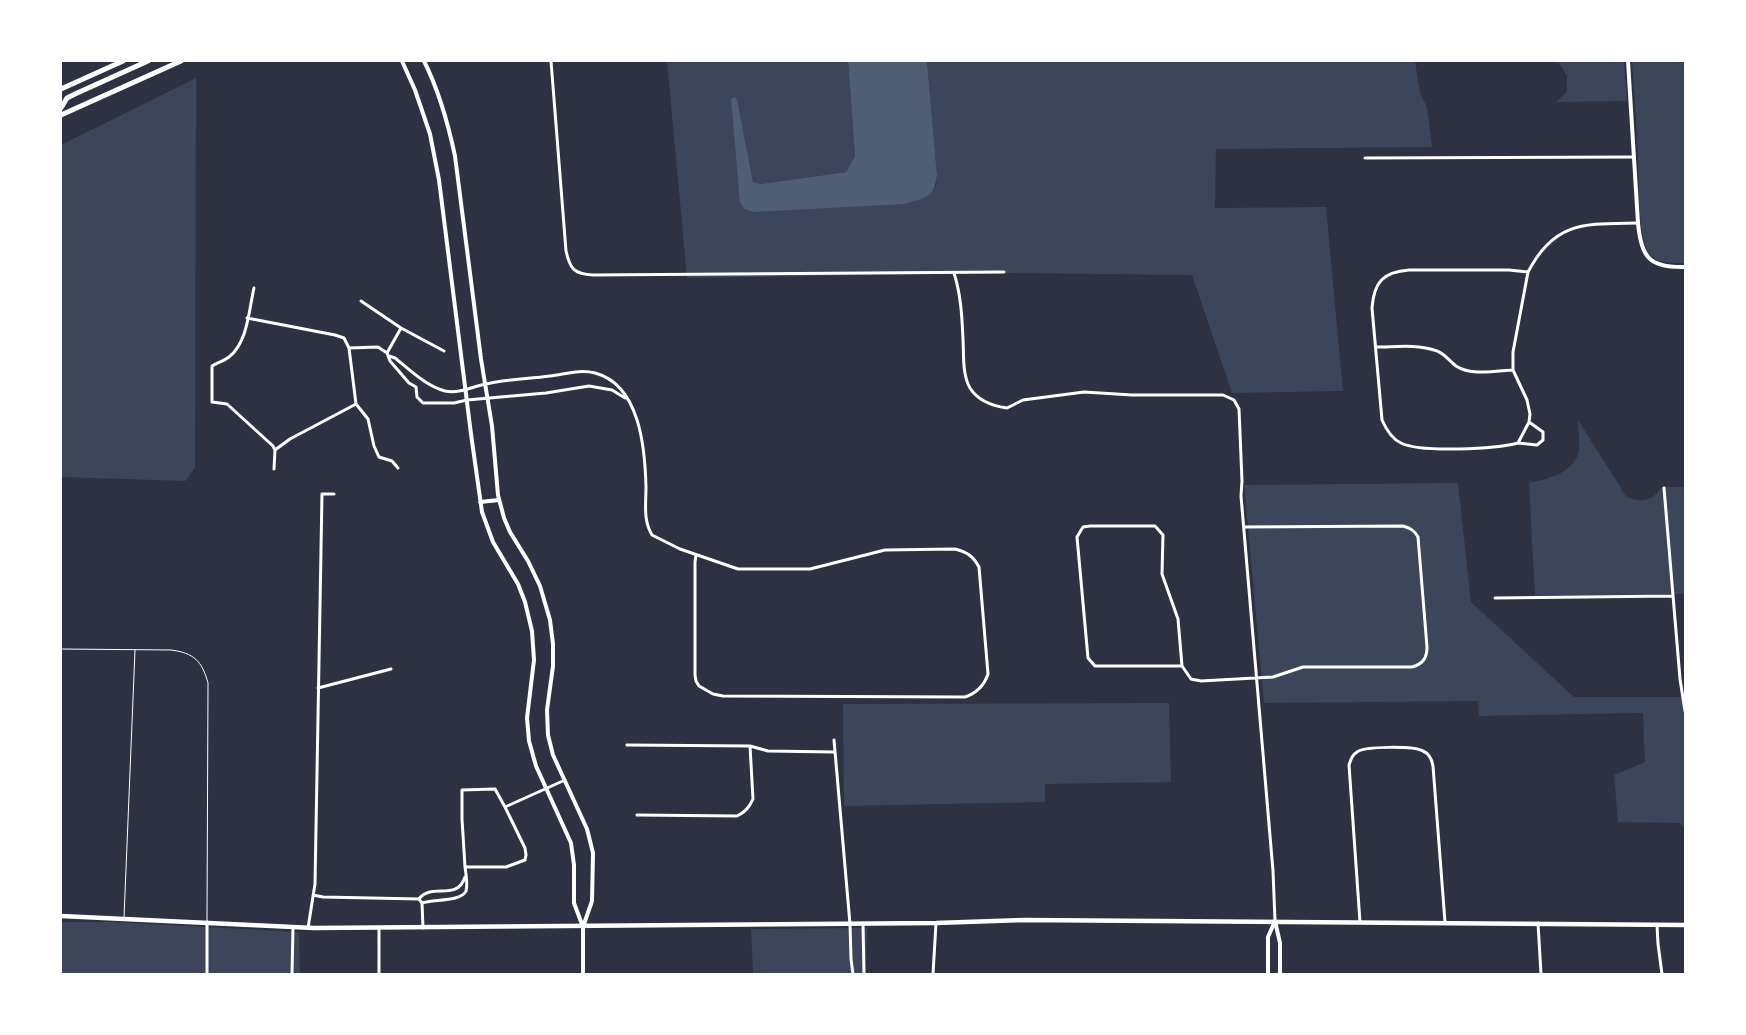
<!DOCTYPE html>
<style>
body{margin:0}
#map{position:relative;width:1746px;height:1035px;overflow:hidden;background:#2d3142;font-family:"Exo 2",sans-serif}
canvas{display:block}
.frame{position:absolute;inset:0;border:62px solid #fff;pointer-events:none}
</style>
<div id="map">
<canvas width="1746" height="1035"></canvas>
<div class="frame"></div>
</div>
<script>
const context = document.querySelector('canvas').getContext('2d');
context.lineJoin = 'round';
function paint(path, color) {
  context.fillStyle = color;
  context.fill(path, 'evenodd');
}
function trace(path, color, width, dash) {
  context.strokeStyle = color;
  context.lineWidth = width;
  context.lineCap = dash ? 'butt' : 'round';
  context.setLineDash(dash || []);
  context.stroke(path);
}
const green = new Path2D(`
 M 667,61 L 848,61 L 855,156 L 846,172 L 761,184 L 753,182 L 751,174 L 740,202 L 905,204 L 914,201 L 936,186 L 937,175 L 927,61 L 1415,61 L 1420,93 L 1427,107 L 1432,147 L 1216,149 L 1215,208 L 1326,207 L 1343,391 L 1232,393 L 1192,275 L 999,273 L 687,278 Z
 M 1558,61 L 1624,61 L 1627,101 L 1556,102 L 1567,92 L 1567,76 Z
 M 1632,61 L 1685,61 L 1685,263 C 1671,263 1654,264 1647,250 C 1638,232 1639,179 1638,158 C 1637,126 1634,93 1632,61 Z
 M 196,78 L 195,468 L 185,481 L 61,477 L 61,145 Z
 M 1578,420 L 1626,496 C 1640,504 1653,501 1662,487 L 1685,487 L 1685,594 L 1535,596 L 1529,483 C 1549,479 1576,472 1579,449 C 1580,439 1578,429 1578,420 Z
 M 1458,483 L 1471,602 L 1574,697 L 1685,697 L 1685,828 L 1680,823 L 1618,822 L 1614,775 L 1645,762 L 1643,713 L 1479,716 L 1478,701 L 1264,703 L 1244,485 Z
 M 1169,703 L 1171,782 L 1045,784 L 1045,802 L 844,806 L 843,704 Z
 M 61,922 L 113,922 L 299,932 L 300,974 L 62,974 Z
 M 867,928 L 866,974 L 753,974 L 751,929 Z`);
const water = new Path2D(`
 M 848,61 L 927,61 L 937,175 C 934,199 925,197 905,204 L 753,212 L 744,209 L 740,202 L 731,99 L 735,97 L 737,100 L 753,182 L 761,184 L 846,172 L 855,156 Z`);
const service = new Path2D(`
 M 61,649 L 171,650 C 194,653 202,661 208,683 L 207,921
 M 124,918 L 135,650`);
const minor = new Path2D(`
 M 551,61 L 566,251 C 570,269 574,274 593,275 L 1004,272
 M 1365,158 L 1634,157
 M 1528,272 L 1509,270 L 1409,270 C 1383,272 1374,282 1372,308 L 1382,420 C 1386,429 1392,439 1401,443 C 1421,453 1496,449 1518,443 L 1529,422 L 1530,414 L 1527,400 L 1513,370 L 1513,352 L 1528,272 C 1555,220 1586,224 1638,223
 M 954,273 C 961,295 962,317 963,339 C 964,355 962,374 970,388 C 978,401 993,406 1007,408 L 1023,400 L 1084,392 L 1132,395 L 1223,395 L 1234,400 L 1239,409 L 1242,481 L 1241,496 L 1273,871 L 1275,921
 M 254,288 C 249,309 248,342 229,357 C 224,361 218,362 212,366 L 212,402 L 227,404 L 273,446 L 275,450 L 274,469
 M 361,301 L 401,328 L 444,351
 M 247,318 L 335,335 L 344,338 L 349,348 L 378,347 L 387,353 L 390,361 L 409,383 L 416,387 L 417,397 L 423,403 L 454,403 L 467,400 L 546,393 L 589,386 L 612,390 L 625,398
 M 1376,347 C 1395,347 1416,344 1434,350 C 1444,352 1448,360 1456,366 C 1471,376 1496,371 1513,370
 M 349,348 L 356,404 L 368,419 L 374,446 L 379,457 L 392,461 L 398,468
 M 387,353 L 401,328
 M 389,356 L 395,358 C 410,370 426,386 445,391 C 460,394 473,386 486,384 C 507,379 529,379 550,376 C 566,374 580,369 595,373 C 640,385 645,448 646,487 C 646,504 643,520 652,535 L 680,549 L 738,569 L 810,569 L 885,550 L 955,549 C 967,552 973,556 979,567 L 988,674 C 984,686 977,693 965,697 L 723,696 L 713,694 L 699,686 L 696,681 L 695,675 L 695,562 L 696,555
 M 1518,443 L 1537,445 L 1543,440 L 1543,432 L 1529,422
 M 275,450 L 290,439 L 356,404
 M 1664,488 L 1680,679 L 1685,711
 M 1090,526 L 1155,526 L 1163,535 L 1162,574 L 1178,619 L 1182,666 L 1095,666 L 1088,658 L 1077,537 L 1083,527 Z
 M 1495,598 L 1672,596
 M 1182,666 L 1191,679 L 1201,681 L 1273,677 L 1303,667 L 1412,667 C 1423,664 1427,658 1427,647 L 1418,537 C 1414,530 1410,528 1403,526 L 1244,527
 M 318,688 L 391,669
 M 834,740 L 850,924 L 851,959 L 853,974
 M 627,745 L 750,746 L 768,751 L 834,752
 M 505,807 L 525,848 L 526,855 L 525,860 L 506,867 L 465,867 L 462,819 L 462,790 L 495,789 L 505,807 L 565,780
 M 637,815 L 737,816 C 745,812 749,808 753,799 L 750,746
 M 313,895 L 323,897 L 419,899 L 422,903 L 423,928
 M 419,899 C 431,882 457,902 465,877
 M 422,903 C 433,899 461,902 466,891 C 468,885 466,874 465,867
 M 1360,922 L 1349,765 C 1351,759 1352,755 1357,752 C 1365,746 1414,746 1423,751 C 1430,754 1432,760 1433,766 L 1445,922
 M 1538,923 L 1541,974
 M 863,924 L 864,974
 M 1657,925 L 1658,944 L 1662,974
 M 308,928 L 315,884 L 322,494 L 334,494
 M 207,974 L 207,922
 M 292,974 L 293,927
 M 379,974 L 379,928
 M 933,974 L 936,923`);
const tertiary = new Path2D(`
 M 402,61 L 415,90 L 430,134 L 439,180 L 471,434 L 482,512 L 493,542 L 518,584 L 525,602 L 532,631 L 534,660 L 527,718 L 529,741 L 536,766 L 571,843 L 574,865 L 574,903 L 583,927
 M 424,61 C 439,91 448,123 455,156 L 481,359 L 492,426 L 498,495 L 504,518 L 510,532 L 528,561 L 540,586 L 550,620 L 553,644 L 553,666 L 547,710 L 548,735 L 553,755 L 587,829 L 593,853 L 592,901 L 583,927 L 583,974
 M 1628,61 L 1638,223 C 1641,257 1649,268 1685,267
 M 480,502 L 499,500
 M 1275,921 L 1280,943 L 1280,974
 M 1268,974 L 1268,937 L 1275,921`);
const secondary = new Path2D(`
 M 61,916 L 314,928 L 936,923 L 1024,920 L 1685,925`);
const primary = new Path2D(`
 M 61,89 L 123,61
 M 61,108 L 67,98 L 75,94 L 148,61
 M 61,115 L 181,61`);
paint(green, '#3c4559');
paint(water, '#4f5d75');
trace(service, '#fff', 1);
trace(minor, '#fff', 3);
trace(tertiary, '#fff', 4);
trace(secondary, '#fff', 4.5);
trace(primary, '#fff', 5);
</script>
